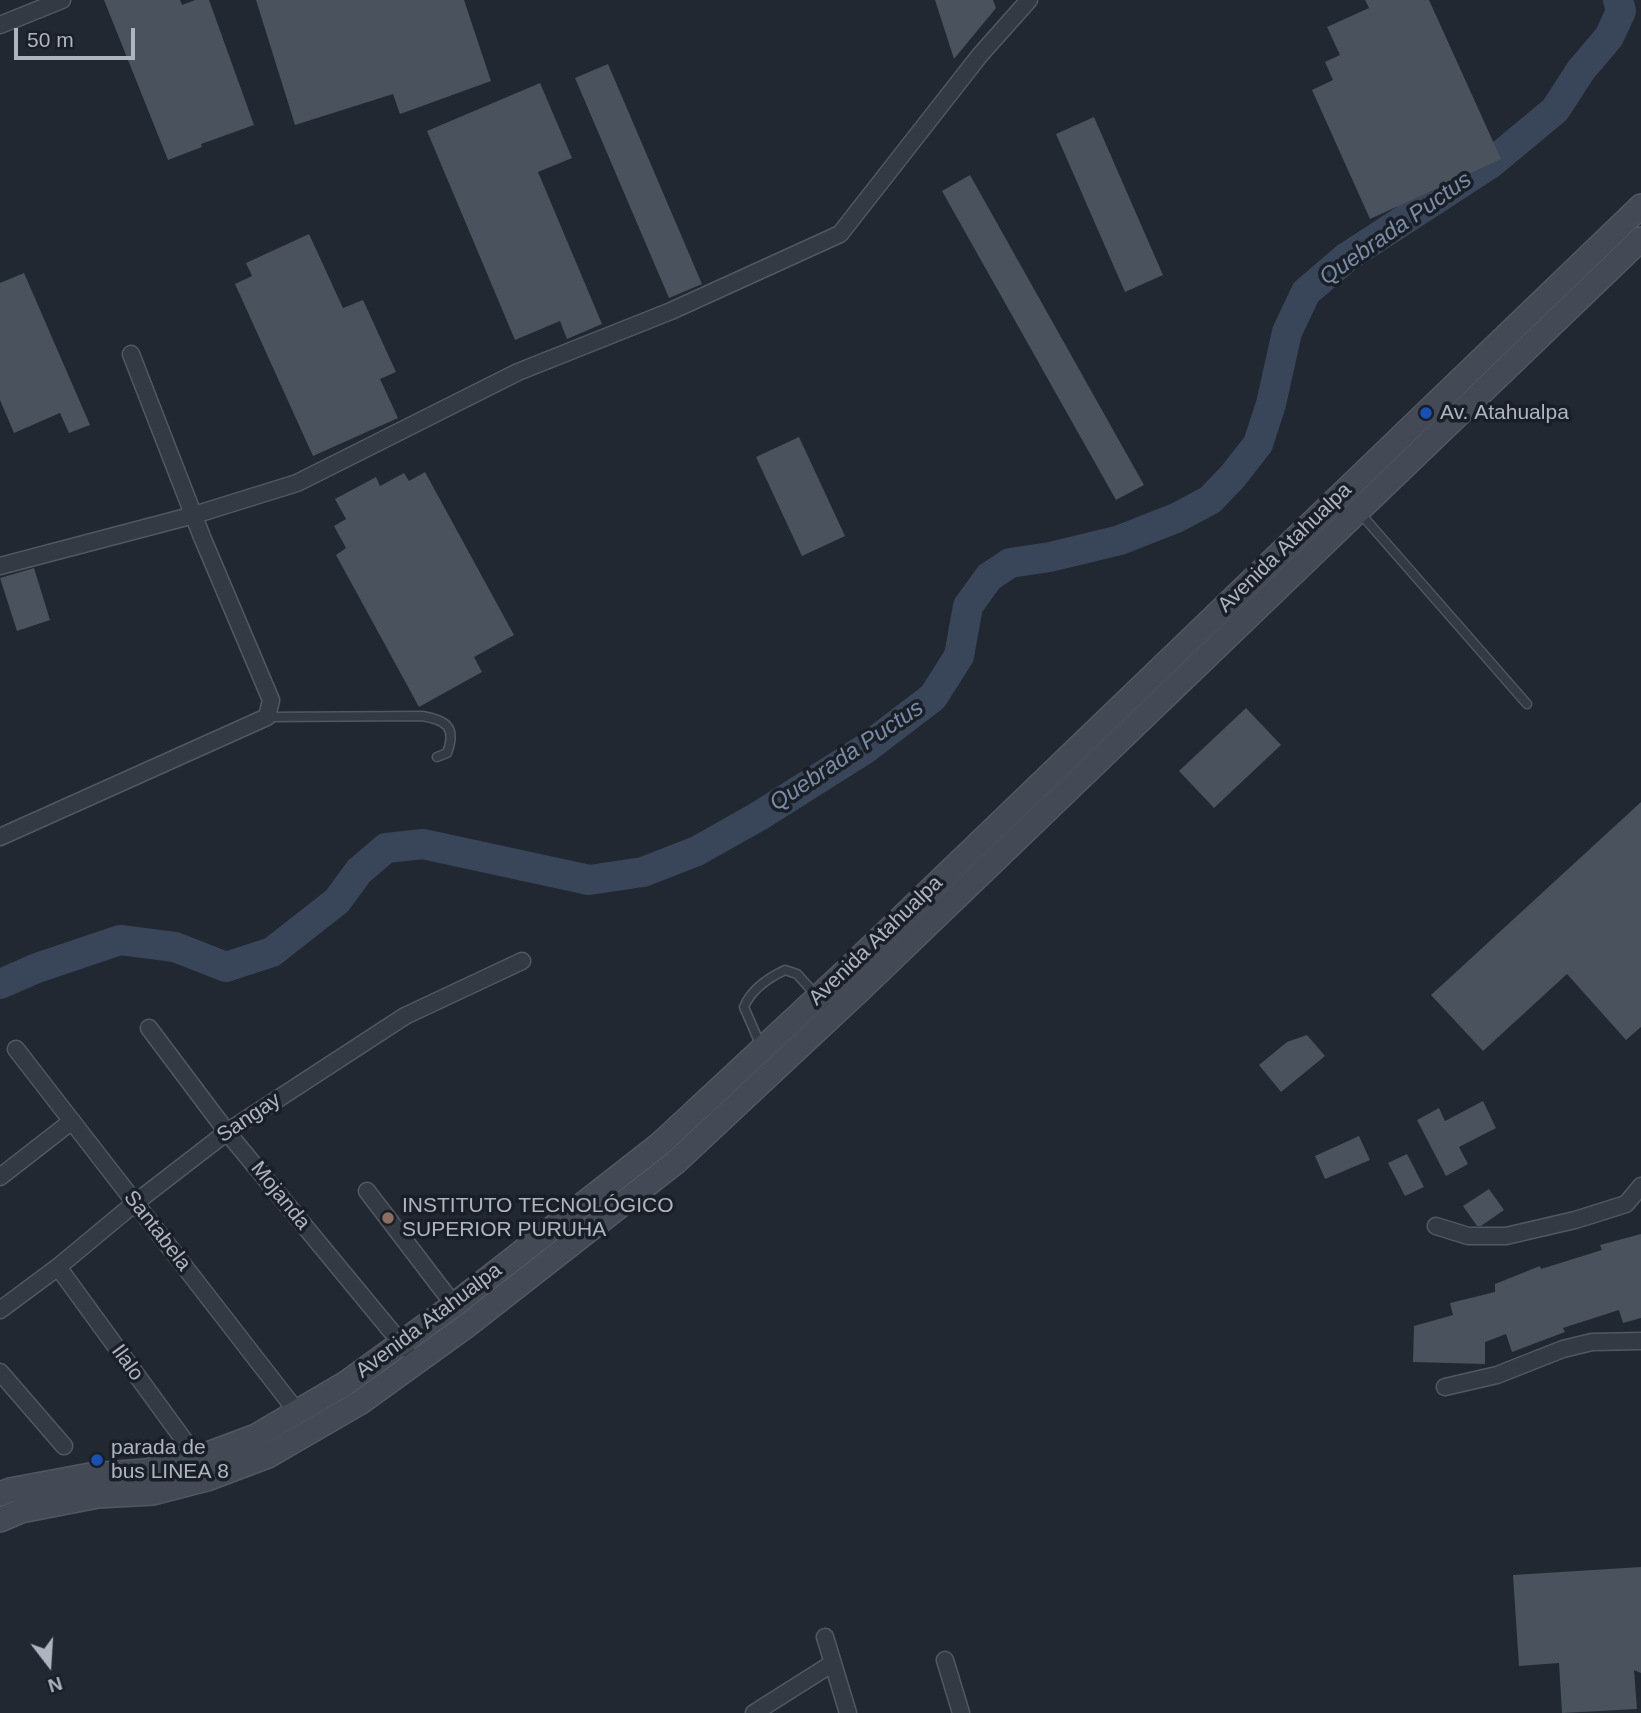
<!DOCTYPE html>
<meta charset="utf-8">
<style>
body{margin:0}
#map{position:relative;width:1641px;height:1713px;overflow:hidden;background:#212832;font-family:Arial,sans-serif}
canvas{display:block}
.north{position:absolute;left:14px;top:1629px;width:70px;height:70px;-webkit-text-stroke:5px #1a1f27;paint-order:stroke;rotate:163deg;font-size:19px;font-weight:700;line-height:28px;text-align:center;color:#aeb5c0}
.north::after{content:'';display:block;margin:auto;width:24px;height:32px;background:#aeb5c0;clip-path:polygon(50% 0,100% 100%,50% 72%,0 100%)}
.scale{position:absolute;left:14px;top:28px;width:121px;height:32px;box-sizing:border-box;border:4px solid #aeb5c0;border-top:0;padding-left:9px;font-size:21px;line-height:24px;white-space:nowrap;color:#aeb5c0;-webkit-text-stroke:5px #1a1f27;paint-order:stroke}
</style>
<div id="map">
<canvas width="1641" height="1713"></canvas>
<div class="north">N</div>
<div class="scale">50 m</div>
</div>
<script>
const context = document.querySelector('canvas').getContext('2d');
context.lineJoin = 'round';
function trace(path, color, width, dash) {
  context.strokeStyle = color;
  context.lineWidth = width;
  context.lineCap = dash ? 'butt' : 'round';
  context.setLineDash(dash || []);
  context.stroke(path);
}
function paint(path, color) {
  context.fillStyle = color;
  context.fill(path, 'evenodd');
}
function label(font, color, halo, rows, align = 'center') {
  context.font = font + ' Arial,sans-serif';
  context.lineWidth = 7;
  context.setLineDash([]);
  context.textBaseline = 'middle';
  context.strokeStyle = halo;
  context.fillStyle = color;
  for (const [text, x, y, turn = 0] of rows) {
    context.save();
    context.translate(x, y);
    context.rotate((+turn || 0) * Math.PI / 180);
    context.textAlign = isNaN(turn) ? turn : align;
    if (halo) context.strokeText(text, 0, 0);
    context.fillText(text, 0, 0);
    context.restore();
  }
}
const river = new Path2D(`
 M 0,984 L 37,968 L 120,940 L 175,947 L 226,967 L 272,952 L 337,901 L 359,871 L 386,848 L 423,844 L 589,880 L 643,872 L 697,851 L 759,816 L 865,749 L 933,697 L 959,656 L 968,606 L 989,577 L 1010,563 L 1050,557 L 1120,540 L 1176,518 L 1210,500 L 1233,476 L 1258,444 L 1271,404 L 1287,332 L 1306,292 L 1347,257 L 1490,164 L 1555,110 L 1581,70 L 1609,37 L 1621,11 L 1618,0`);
const building = new Path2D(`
 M 104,0 L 180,0 L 182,5 L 195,0 L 209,0 L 254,125 L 201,144 L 202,147 L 168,160 Z
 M 256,0 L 464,0 L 491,81 L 400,114 L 393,94 L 295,125 Z
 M 935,0 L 993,0 L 996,8 L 954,59 Z
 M 1365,0 L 1429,0 L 1501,159 L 1370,219 L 1312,90 L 1333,80 L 1325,62 L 1340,55 L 1327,27 L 1369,8 Z
 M 608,64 L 702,284 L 669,298 L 575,78 Z
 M 540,83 L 572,158 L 538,172 L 602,324 L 567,339 L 560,321 L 515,340 L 427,131 Z
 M 1094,117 L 1163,275 L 1125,292 L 1056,134 Z
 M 970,175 L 1144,485 L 1116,500 L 942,191 Z
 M 309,234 L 343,308 L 363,300 L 396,372 L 380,379 L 398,418 L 313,456 L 235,284 L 252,276 L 246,263 Z
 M 24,273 L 90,425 L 69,433 L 60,413 L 14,433 L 0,400 L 0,283 Z
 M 799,437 L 845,536 L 802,556 L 756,457 Z
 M 425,472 L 514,635 L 474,657 L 482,672 L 419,707 L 336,555 L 346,548 L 334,526 L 346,519 L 335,499 L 376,477 L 380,486 L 404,473 L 409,481 Z
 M 34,568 L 50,620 L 17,631 L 0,578 Z
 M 1246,708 L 1281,745 L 1214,808 L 1179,771 Z
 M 1641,802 L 1641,1027 L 1626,1040 L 1567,974 L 1483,1051 L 1431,995 Z
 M 1307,1035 L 1325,1056 L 1281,1092 L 1259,1065 L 1287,1042 Z
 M 1483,1101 L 1496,1128 L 1459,1147 L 1468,1164 L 1446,1176 L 1417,1120 L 1439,1108 L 1445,1121 Z
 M 1359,1136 L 1370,1160 L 1325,1179 L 1315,1156 Z
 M 1407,1154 L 1424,1187 L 1405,1196 L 1388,1163 Z
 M 1489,1189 L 1504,1210 L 1481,1226 L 1477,1226 L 1463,1206 Z
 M 1641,1234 L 1641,1318 L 1623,1323 L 1619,1310 L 1563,1328 L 1565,1332 L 1512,1352 L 1506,1334 L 1485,1342 L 1485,1364 L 1413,1362 L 1414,1326 L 1453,1315 L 1450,1303 L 1495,1292 L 1495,1284 L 1540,1266 L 1541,1269 L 1602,1250 L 1600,1245 Z
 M 1641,1567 L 1641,1673 L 1634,1670 L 1637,1709 L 1562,1713 L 1559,1663 L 1519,1666 L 1513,1575 Z`);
const lane = new Path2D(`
 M 1360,513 L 1527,704
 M 267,717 L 422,716 C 446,720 457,727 447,753 L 437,757
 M 761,1046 L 744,1007 C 751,990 768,978 785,970 L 797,974 L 833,1014`);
const street = new Path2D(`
 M 0,25 L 62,0
 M 0,566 L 194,515 L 297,483 L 518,372 L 671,311 L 840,234 L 980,55 L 1029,0
 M 0,837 L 267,717 L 271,700 L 202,537 L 131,354
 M 149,1028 L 227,1132 L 406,1349
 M 16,1049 L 298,1413
 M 0,1177 L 72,1121
 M 367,1191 L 454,1305
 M 1436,1226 L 1468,1236 L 1506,1236 L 1575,1220 L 1626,1204 L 1641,1186
 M 58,1267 L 197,1458
 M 0,1310 L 58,1267 L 135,1203 L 227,1132 L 405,1016 L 522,961
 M 0,1372 L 64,1446
 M 1445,1387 L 1497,1375 L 1563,1349 L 1592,1342 L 1641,1341
 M 825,1637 L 848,1713
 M 945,1660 L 961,1713
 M 754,1713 L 833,1663`);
const secondary = new Path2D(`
 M 0,1494 L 10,1490 L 90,1475 L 145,1471 L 197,1458 L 256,1436 L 346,1383 L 454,1305 L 660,1144 L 846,971 L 1641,206
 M 0,1520 L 21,1511 L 98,1496 L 153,1493 L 207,1479 L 268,1456 L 361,1402 L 465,1327 L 676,1162 L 862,988 L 1641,239`);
const markers = [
 [1426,413,7,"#1a4fb4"],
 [388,1218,7,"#8d6e63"],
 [97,1460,7,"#1a4fb4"]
];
const poiNames = [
 ["Av. Atahualpa",1440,413],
 ["INSTITUTO TECNOLÓGICO",402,1206],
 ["SUPERIOR PURUHA",402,1230],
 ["parada de",111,1448],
 ["bus LINEA 8",111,1472]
];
const streetNames = [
 ["Avenida Atahualpa",1285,548,-44],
 ["Avenida Atahualpa",876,941,-44],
 ["Sangay",249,1118,-34],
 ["Mojanda",280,1196,51],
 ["Santabela",157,1231,52],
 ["Avenida Atahualpa",429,1321,-37],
 ["Ilalo",127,1363,54]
];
const waterNames = [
 ["Quebrada Puctus",1396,229,-35],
 ["Quebrada Puctus",847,756,-34]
];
trace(river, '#394659', 30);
paint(building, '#4a525e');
trace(lane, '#525861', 11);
trace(street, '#525861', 19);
trace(secondary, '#525861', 26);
trace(lane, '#343a43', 8);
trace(street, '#343a43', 16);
trace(secondary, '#434955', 23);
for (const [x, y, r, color] of markers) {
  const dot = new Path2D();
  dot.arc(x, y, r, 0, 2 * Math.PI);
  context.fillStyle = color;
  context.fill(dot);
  trace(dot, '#1a1f27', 2.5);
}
label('21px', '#aeb5c0', '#1a1f27', poiNames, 'left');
label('21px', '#aeb5c0', '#1a1f27', streetNames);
label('italic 23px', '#7a8ca5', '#1a1f27', waterNames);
</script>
